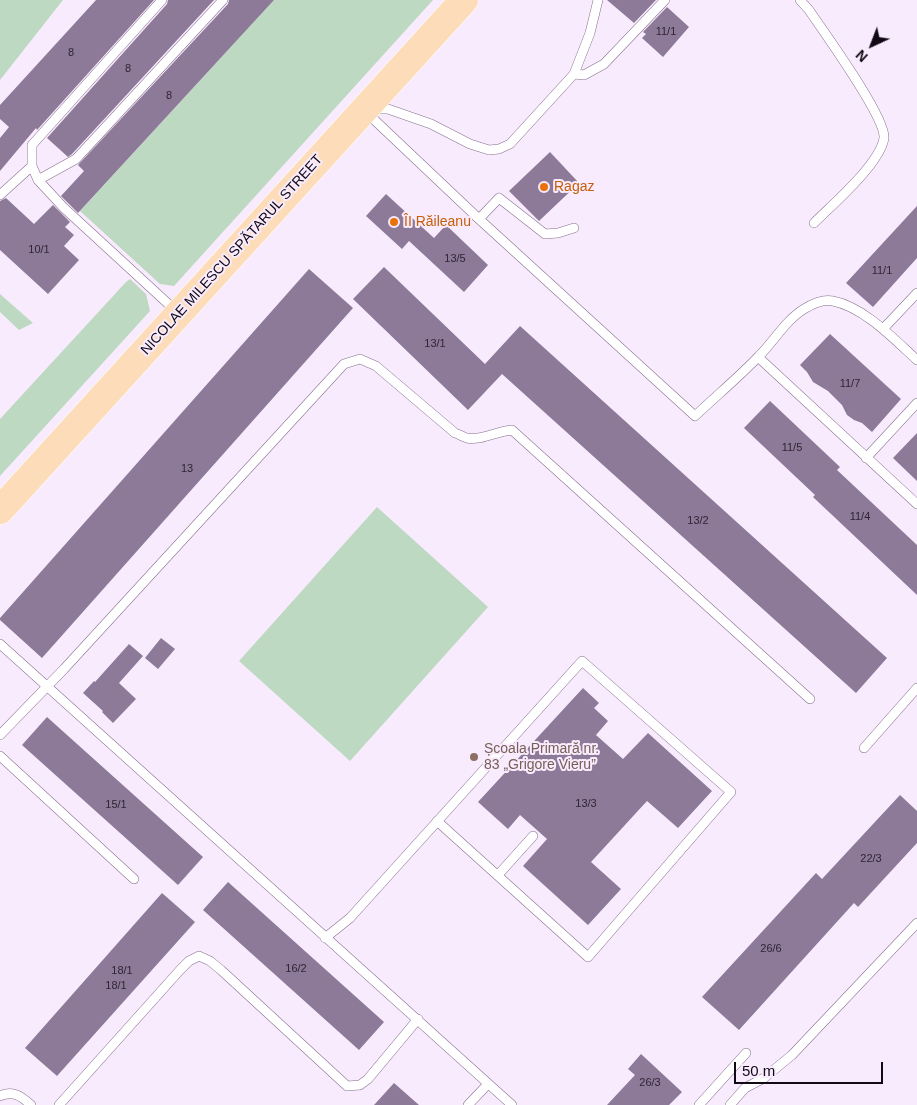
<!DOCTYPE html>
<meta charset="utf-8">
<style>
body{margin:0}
#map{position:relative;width:917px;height:1105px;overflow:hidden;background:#f9ebfe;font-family:Arial,sans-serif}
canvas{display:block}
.north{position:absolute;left:847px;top:20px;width:50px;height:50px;-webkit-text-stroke:4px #f9ebfe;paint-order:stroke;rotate:223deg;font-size:14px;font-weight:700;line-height:20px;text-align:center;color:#110914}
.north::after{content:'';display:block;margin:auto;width:18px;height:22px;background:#110914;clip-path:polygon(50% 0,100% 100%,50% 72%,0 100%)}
.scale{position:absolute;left:734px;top:1062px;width:149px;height:22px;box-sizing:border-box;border:2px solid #110914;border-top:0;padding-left:6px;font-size:15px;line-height:18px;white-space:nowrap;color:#110914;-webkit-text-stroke:4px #f9ebfe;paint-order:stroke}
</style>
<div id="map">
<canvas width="917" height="1105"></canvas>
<div class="north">N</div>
<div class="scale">50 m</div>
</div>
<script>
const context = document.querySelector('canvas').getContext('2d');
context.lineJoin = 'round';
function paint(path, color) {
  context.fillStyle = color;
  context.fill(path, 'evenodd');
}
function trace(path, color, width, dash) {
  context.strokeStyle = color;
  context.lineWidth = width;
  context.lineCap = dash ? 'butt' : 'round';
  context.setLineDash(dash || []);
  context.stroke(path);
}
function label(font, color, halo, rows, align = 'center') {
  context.font = font + ' Arial,sans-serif';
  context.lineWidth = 4;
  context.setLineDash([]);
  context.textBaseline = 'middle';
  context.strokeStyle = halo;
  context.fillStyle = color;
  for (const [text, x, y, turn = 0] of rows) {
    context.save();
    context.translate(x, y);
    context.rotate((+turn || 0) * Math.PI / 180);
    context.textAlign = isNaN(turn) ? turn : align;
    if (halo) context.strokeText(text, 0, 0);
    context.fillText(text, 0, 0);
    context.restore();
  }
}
const green = new Path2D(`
 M 0,0 L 63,0 L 0,80 Z
 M 274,0 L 433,0 L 174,286 L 160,284 L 80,211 Z
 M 130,279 L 146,294 L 150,311 L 0,476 L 0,419 L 126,282 Z
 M 0,294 L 33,323 L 19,330 L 0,312 Z
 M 377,507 L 488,607 L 350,761 L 239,661 Z`);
const building = new Path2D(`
 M 96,0 L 154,0 L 37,130 L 36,128 L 0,171 L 0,138 L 9,127 L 0,119 L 0,105 Z
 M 168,0 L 214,0 L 72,154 L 68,157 L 47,138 L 167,4 Z
 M 229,0 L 274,0 L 78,213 L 61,196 L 84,171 L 78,165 L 228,4 Z
 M 607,0 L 656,0 L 634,23 Z
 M 667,7 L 689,27 L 663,57 L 642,38 L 646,34 L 643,32 Z
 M 550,152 L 579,183 L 539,221 L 509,191 Z
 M 386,194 L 434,238 L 446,225 L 488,265 L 464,292 L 409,241 L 402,249 L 366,216 Z
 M 6,198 L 34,224 L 53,205 L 70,222 L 65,227 L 74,235 L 64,246 L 79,260 L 48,294 L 0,250 L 0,201 Z
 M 917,206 L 917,258 L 873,307 L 846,283 Z
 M 384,267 L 485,364 L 520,326 L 887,658 L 856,693 L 502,374 L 468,410 L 353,299 Z
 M 309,269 L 353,308 L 42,658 L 0,620 L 0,618 Z
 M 830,334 L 901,399 L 872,432 L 862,423 L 854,420 L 847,415 L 842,405 L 828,391 L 813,382 L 807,372 L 800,365 Z
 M 770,401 L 840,467 L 837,470 L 917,545 L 917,595 L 813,497 L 815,495 L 744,428 Z
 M 917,433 L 917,481 L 893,458 Z
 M 161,638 L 175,649 L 158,669 L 145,658 Z
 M 129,644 L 143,656 L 119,683 L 136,699 L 113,723 L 102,712 L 103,711 L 83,693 L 94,681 L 95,682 Z
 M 583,688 L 599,703 L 594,708 L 608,721 L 596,735 L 623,759 L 648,733 L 712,791 L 678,828 L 647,801 L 591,862 L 621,889 L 588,925 L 523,866 L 547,839 L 520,815 L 508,829 L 478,802 Z
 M 47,717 L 203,857 L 178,885 L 22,745 Z
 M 900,795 L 917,811 L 917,843 L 858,907 L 854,903 L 739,1030 L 702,997 L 816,873 L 822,879 Z
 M 228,882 L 384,1022 L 359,1050 L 203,910 Z
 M 162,893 L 195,922 L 57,1076 L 25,1048 Z
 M 641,1054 L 682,1092 L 669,1105 L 607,1105 L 635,1075 L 628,1069 Z
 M 394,1083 L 419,1105 L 374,1105 Z`);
const lane = new Path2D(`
 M 162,0 L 32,145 L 32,166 L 38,180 L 64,208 L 176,311
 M 800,0 L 809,10 C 823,31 886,117 884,138 C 880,164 833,204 814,223
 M 574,74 L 584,75 L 604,64 L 665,0
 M 371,109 L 388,109 L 431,124 L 470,144 L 489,150 L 499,149 L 510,144 L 574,74 L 590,33 L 598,0
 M 366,112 L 479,219 L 695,416 C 716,396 739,377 759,356 C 774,341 786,320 804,309 C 812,304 824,299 833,301 C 864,307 895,340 917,360
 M 38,180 L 76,159 L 223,0
 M 0,195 L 32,166
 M 479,219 L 499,198 L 545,234 L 558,233 L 574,228
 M 883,329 L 917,293
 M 758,357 L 917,504
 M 866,458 L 917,403
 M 0,644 L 512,1105
 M 0,735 L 64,669 L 344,364 L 360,359 L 376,366 L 455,433 C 459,434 463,437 467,438 C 481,441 497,431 512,430 L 810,699
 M 864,748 L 917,688
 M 0,756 L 134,879
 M 498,875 L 533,836
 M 325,938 L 350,918 L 582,661 L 731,792 L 588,957 L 437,821
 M 0,1096 C 13,1090 21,1096 31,1105
 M 59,1105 L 180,970 L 189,961 L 199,956 L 210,961 L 221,970 L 347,1086 L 360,1085 L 368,1079 L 418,1019
 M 468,1105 L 488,1084
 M 699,1105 L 746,1053
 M 730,1105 L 745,1088 L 764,1078 L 792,1055 L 917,923`);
const primary = new Path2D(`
 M 0,510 L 464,0`);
const markers = [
 [544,187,5,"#e8710a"],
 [394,222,5,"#e8710a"],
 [474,757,5,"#8d6e63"]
];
const numberNames = [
 ["11/1",666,32],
 ["8",71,53],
 ["8",128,69],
 ["8",169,96],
 ["10/1",39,250],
 ["13/5",455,259],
 ["11/1",882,271],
 ["13/1",435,344],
 ["11/7",850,384],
 ["11/5",792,448],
 ["13",187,469],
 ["11/4",860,517],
 ["13/2",698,521],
 ["13/3",586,804],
 ["15/1",116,805],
 ["22/3",871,859],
 ["26/6",771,949],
 ["16/2",296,969],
 ["18/1",122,971],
 ["18/1",116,986],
 ["26/3",650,1083]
];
const foodNames = [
 ["Ragaz",554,187],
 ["ÎI Răileanu",404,222]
];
const streetNames = [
 ["NICOLAE MILESCU SPĂTARUL STREET",232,255,-48]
];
const educationNames = [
 ["Școala Primară nr.",484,749],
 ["83 „Grigore Vieru”",484,765]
];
paint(green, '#bdd9c1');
paint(building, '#8c7a98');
trace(lane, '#85708d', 10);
trace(primary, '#fff', 29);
trace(lane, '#fff', 9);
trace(primary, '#fdddb9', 28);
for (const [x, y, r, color] of markers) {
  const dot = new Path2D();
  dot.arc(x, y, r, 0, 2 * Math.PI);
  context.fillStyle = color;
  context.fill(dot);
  trace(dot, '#f9ebfe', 2);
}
label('11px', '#302535', null, numberNames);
label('14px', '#c56008', '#f9ebfe', foodNames, 'left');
label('14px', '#110914', '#f9ebfe', streetNames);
label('14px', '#785e54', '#f9ebfe', educationNames, 'left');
</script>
